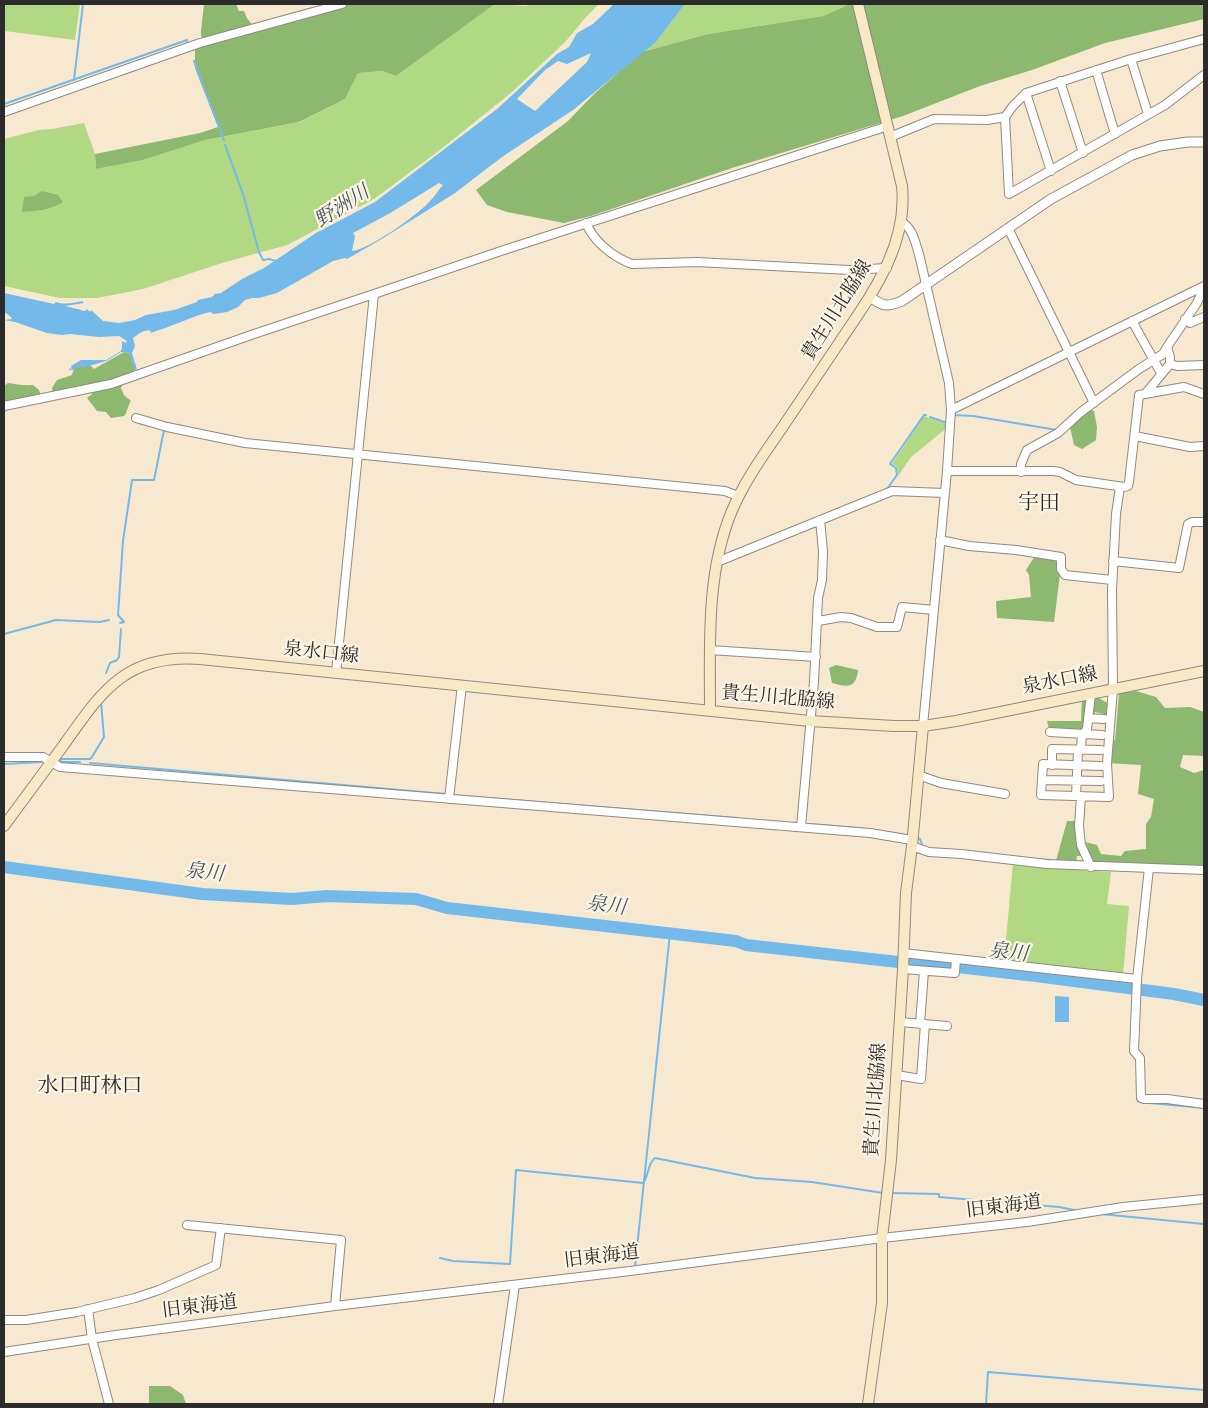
<!DOCTYPE html>
<meta charset="utf-8">
<style>
body{margin:0}
#map{position:relative;width:1208px;height:1408px;overflow:hidden;background:#f7e8d0;font-family:"IM FELL DW Pica",serif}
canvas{display:block}
.frame{position:absolute;inset:0;border:5px solid #2b2b2b;pointer-events:none}
</style>
<div id="map">
<canvas width="1208" height="1408"></canvas>
<div class="frame"></div>
</div>
<script>
const context = document.querySelector('canvas').getContext('2d');
context.lineJoin = 'round';
function paint(path, color) {
  context.fillStyle = color;
  context.fill(path, 'evenodd');
}
function trace(path, color, width, dash) {
  context.strokeStyle = color;
  context.lineWidth = width;
  context.lineCap = dash ? 'butt' : 'round';
  context.setLineDash(dash || []);
  context.stroke(path);
}
function label(font, color, halo, rows, align = 'center') {
  context.font = font + ' "IM FELL DW Pica","Noto Serif JP",serif';
  context.lineWidth = 4.5;
  context.setLineDash([]);
  context.textBaseline = 'middle';
  context.strokeStyle = halo;
  context.fillStyle = color;
  for (const [text, x, y, turn = 0] of rows) {
    context.save();
    context.translate(x, y);
    context.rotate((+turn || 0) * Math.PI / 180);
    context.textAlign = isNaN(turn) ? turn : align;
    if (halo) context.strokeText(text, 0, 0);
    context.fillText(text, 0, 0);
    context.restore();
  }
}
const green = new Path2D(`
 M 4,4 L 80,4 L 75,40 L 5,31 L 5,10 L 4,9 Z
 M 495,4 L 525,6 L 533,4 L 599,4 L 586,17 L 566,41 L 512,92 L 440,150 L 374,199 L 287,245 L 222,263 L 143,289 L 97,298 L 60,298 L 4,286 L 4,139 L 39,130 L 52,129 L 84,123 L 95,154 L 96,169 L 143,160 L 205,140 L 300,122 L 345,99 L 358,73 L 382,71 L 396,76 Z
 M 685,4 L 850,4 L 823,16 L 708,34 L 642,52 L 656,42 Z
 M 924,416 L 946,424 L 948,427 L 911,457 L 898,476 L 897,467 L 892,464 Z
 M 1013,863 L 1062,869 L 1111,872 L 1107,904 L 1129,906 L 1123,975 L 1004,961 Z`);
const forest = new Path2D(`
 M 204,4 L 236,4 L 239,11 L 244,11 L 247,18 L 254,27 L 272,26 L 346,4 L 495,4 L 396,76 L 382,71 L 358,73 L 345,99 L 299,122 L 205,140 L 143,160 L 96,169 L 95,154 L 200,133 L 218,127 L 195,68 L 195,48 L 206,40 L 201,36 L 201,31 Z
 M 850,4 L 1204,4 L 1204,19 L 1105,43 L 1032,70 L 980,86 L 903,116 L 732,168 L 591,216 L 564,223 L 507,212 L 487,205 L 476,190 L 568,121 L 594,94 L 642,52 L 708,34 L 823,16 Z
 M 42,191 L 58,195 L 63,202 C 50,210 37,211 22,212 L 24,197 L 34,196 Z
 M 124,352 L 131,354 L 132,362 L 136,365 L 132,376 L 125,379 L 121,388 L 124,395 L 131,401 C 127,406 128,412 124,416 L 111,418 L 106,412 L 97,411 L 87,398 L 92,394 L 92,391 L 53,395 L 52,388 L 57,380 L 72,375 L 74,368 L 88,363 L 94,369 Z
 M 8,383 C 17,384 24,386 33,385 L 39,390 L 41,396 L 4,408 L 4,386 Z
 M 1091,410 L 1094,411 L 1097,427 L 1096,440 L 1082,449 L 1074,445 L 1070,427 Z
 M 1035,556 L 1058,561 L 1060,574 L 1054,622 L 997,618 L 996,601 L 1031,597 L 1029,575 L 1026,570 Z
 M 836,665 L 858,670 C 856,689 847,687 832,683 L 829,668 Z
 M 1136,691 L 1156,697 L 1165,708 L 1190,707 L 1204,712 L 1204,756 L 1183,755 L 1180,767 L 1194,773 L 1204,770 L 1204,867 L 1093,864 L 1088,856 L 1077,856 L 1076,862 L 1056,861 L 1067,821 L 1079,821 L 1083,831 L 1085,842 L 1097,845 L 1101,854 L 1121,856 L 1125,851 L 1146,849 L 1146,824 L 1151,817 L 1154,799 L 1138,794 L 1141,765 L 1105,763 L 1104,745 L 1115,740 L 1119,693 Z
 M 1097,697 L 1109,704 L 1109,715 L 1095,712 L 1089,730 L 1073,730 L 1049,729 L 1047,721 L 1081,721 L 1082,699 Z
 M 149,1386 L 170,1386 L 183,1395 L 186,1404 L 149,1404 Z`);
const water = new Path2D(`
 M 614,4 L 685,4 L 656,42 L 573,110 L 502,157 L 455,193 L 380,240 L 347,259 L 345,258 L 333,261 L 277,293 L 259,298 L 252,298 L 245,300 L 238,307 L 227,312 L 214,314 L 210,312 C 190,317 171,327 150,333 L 151,331 C 143,329 138,335 133,338 L 135,346 L 132,353 L 137,370 L 135,371 L 129,353 L 121,352 L 106,361 L 82,368 L 82,365 L 72,370 L 69,370 L 70,368 L 72,369 L 71,366 L 81,360 L 106,360 L 121,351 L 122,348 L 122,341 L 126,343 L 127,341 L 119,336 L 99,337 L 70,334 L 62,335 L 47,333 L 15,322 L 4,320 L 12,319 L 10,316 L 4,312 L 4,293 L 54,304 L 56,302 C 64,305 74,303 82,301 L 84,303 L 65,306 L 85,311 L 87,309 L 90,312 L 91,310 L 103,321 L 119,323 L 135,320 L 146,315 L 174,310 L 197,302 L 198,300 L 212,297 L 215,294 L 221,293 L 242,279 L 264,268 L 316,233 L 375,202 L 497,109 L 557,54 L 569,47 L 577,33 L 593,24 ZM 591,53 L 587,62 L 535,111 L 517,99 L 545,70 L 558,61 L 567,64 ZM 439,183 L 443,185 C 438,190 436,195 431,200 C 419,214 369,250 352,251 L 355,236 L 353,233 L 392,212 Z
 M 1055,996 L 1069,997 L 1069,1022 L 1055,1022 Z`);
const stream = new Path2D(`
 M 194,61 L 224,140
 M 74,80 L 83,4
 M 4,104 L 187,40 L 187,41
 M 225,145 L 243,194 L 259,252 L 263,260 L 269,259 L 276,261
 M 954,415 L 973,416 L 1057,430
 M 930,417 L 947,423
 M 139,423 L 150,426
 M 887,489 L 897,475 L 896,468 L 890,464 L 924,415 L 926,415
 M 120,623 L 124,622 L 118,615 L 123,541 L 132,480 L 154,480 L 164,430 L 162,429
 M 4,634 L 56,620 L 100,622 L 109,620
 M 106,673 L 110,663 L 117,660 L 119,657 L 121,629
 M 12,760 L 32,761
 M 60,761 L 62,759 L 90,759 L 92,757 L 104,737 L 101,702
 M 62,762 L 80,762
 M 90,763 L 446,794
 M 4,764 L 42,762
 M 451,795 L 737,818
 M 809,824 L 858,828 L 906,835
 M 916,838 L 920,839 L 923,847
 M 1037,859 L 1050,860
 M 1149,1103 L 1204,1108
 M 643,1183 C 649,1176 647,1164 655,1158 L 755,1178 L 812,1182 L 883,1193
 M 890,1193 L 939,1194 L 939,1197 L 1059,1207 L 1079,1211
 M 1101,1214 L 1204,1224
 M 440,1258 L 453,1261 L 510,1264 L 516,1170 L 643,1183
 M 635,1267 L 670,933
 M 986,1404 L 988,1372 L 1204,1390`);
const river = new Path2D(`
 M 4,867 L 202,894 L 292,899 L 327,896 L 416,899 L 447,908 L 465,910 L 736,941 L 746,945 L 898,962 L 940,965 L 1036,976 L 1174,994 L 1204,1000`);
const minor = new Path2D(`
 M 1204,39 L 1131,59 L 1026,93 L 1013,106 L 1005,117 L 1009,194 L 1165,105 L 1204,75
 M 1131,59 L 1148,114
 M 1096,70 L 1115,134
 M 1060,81 L 1083,153
 M 1026,93 L 1051,171
 M 4,112 L 200,43 L 342,4
 M 890,137 L 934,119 L 987,120 L 1005,117
 M 902,222 C 913,229 915,242 919,254 L 949,383 L 951,410 L 947,471 L 923,726
 M 586,223 C 594,242 613,257 632,264 L 697,262 L 849,270 L 887,268
 M 1008,228 L 1094,403
 M 1185,319 L 1190,323 L 1204,317
 M 1132,321 L 1161,373
 M 1170,364 L 1177,366 L 1204,365
 M 1146,393 L 1170,364 L 1170,357 L 1167,347 L 1197,303 L 1204,287
 M 4,406 L 111,384 L 254,334 L 374,294
 M 951,410 L 1204,286
 M 136,418 L 167,427 L 245,443 L 725,491 L 738,496
 M 1135,436 L 1190,447 L 1204,446
 M 947,471 L 1053,471 L 1060,472 L 1076,480 L 1124,487 L 1128,486 L 1129,482 L 1139,395 L 1184,387 L 1204,394
 M 1021,472 L 1021,464 L 1027,450 L 1058,433 L 1081,412 L 1139,369 L 1163,354 L 1167,347
 M 940,540 L 969,546 L 1016,550 L 1061,557 L 1061,569 L 1065,575 L 1112,580
 M 1113,561 L 1179,568 L 1188,524 L 1192,522 L 1204,522
 M 717,562 L 892,491 L 944,493
 M 818,621 L 841,617 L 851,618 L 877,627 L 897,627 L 902,607 L 934,610
 M 710,650 L 816,657
 M 336,673 L 374,294 L 504,250 L 888,126
 M 1088,718 L 1104,719
 M 1050,732 L 1102,735
 M 4,757 L 43,757 L 60,767 L 870,833 L 912,840
 M 1052,765 L 1052,749 L 1101,750
 M 1101,766 L 1043,764 L 1041,795 L 1109,797 L 1107,763 L 1113,689 L 1112,590 L 1116,514 L 1120,487
 M 918,775 L 941,783 L 1005,794
 M 1042,780 L 1101,781
 M 1076,796 L 1078,752 L 1081,747 L 1082,736 L 1087,729 L 1091,694
 M 1081,796 L 1079,826 L 1081,845 L 1091,867
 M 449,799 L 462,685
 M 801,827 L 814,682 L 818,598 L 822,580 L 823,551 L 820,520
 M 912,846 L 929,852 L 961,854 L 1047,864 L 1204,870
 M 1149,868 L 1137,979 L 1134,1051 L 1140,1058 L 1141,1098 L 1144,1099 L 1167,1099 L 1204,1104
 M 903,953 L 1137,979
 M 903,969 L 955,973 L 956,959
 M 900,1022 L 947,1026
 M 920,1024 L 924,971
 M 896,1075 L 921,1079 L 925,1024
 M 187,1225 L 341,1240 L 335,1306
 M 88,1309 L 92,1339 L 109,1404
 M 4,1320 L 26,1320 L 77,1312 L 135,1298 L 159,1290 L 216,1265 L 221,1228
 M 4,1352 L 116,1335 L 335,1306 L 630,1271 L 882,1238 L 1027,1222 L 1123,1207 L 1204,1199
 M 498,1404 L 515,1285`);
const tertiary = new Path2D(`
 M 870,297 C 884,307 887,307 902,301 L 1051,199 L 1132,155 L 1160,146 L 1188,142 L 1204,142`);
const secondary = new Path2D(`
 M 710,711 C 710,645 706,575 731,513 C 744,481 765,453 784,425 C 802,398 820,371 839,343 C 871,295 908,247 902,186 L 858,4
 M 4,826 C 24,799 43,773 63,746 C 102,691 125,654 200,659 L 810,721 L 894,726 L 923,726 L 956,721 L 1204,671
 M 868,1404 L 882,1303 L 882,1238 L 891,1160 L 903,969 L 906,893 L 912,846 L 923,726`);
const streetNames = [
 ["貴生川北脇線",838,311,-58],
 ["泉水口線",321,654,6],
 ["泉水口線",1060,682,-11],
 ["貴生川北脇線",778,699,5],
 ["貴生川北脇線",877,1100,-86],
 ["旧東海道",1004,1208,-7],
 ["旧東海道",602,1258,-7],
 ["旧東海道",200,1308,-7]
];
const waterNames = [
 ["野洲川",343,208,-33],
 ["泉川",204,874,6],
 ["泉川",606,907,7],
 ["泉川",1008,954,6]
];
const quarterNames = [
 ["宇田",1039,505],
 ["水口町林口",90,1088]
];
paint(green, '#b1d882');
paint(forest, '#8cb870');
paint(water, '#73baea');
trace(stream, '#73baea', 2);
trace(river, '#73baea', 12);
trace(minor, '#918a7e', 10);
trace(tertiary, '#918a7e', 11);
trace(secondary, '#918a7e', 12);
trace(minor, '#fff', 8);
trace(tertiary, '#fff', 9);
trace(secondary, '#f7e9c3', 10);
label('19px', '#2b2b2b', '#fcf5e5', streetNames);
label('italic 20px', '#415664', '#fcf5e5', waterNames);
label('21px', '#2b2b2b', '#fcf5e5', quarterNames);
</script>
